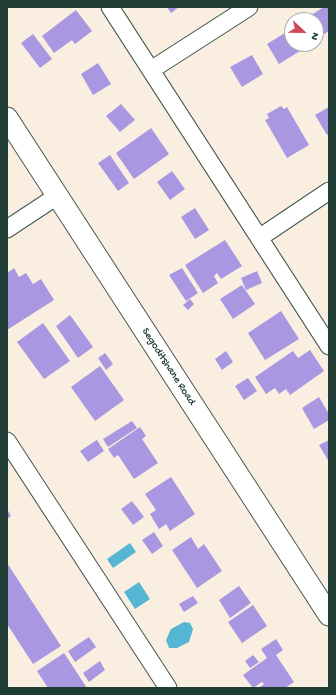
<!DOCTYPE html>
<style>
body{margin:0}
#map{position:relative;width:336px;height:695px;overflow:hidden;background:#faeee1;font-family:"Gochi Hand",sans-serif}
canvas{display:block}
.frame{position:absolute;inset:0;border:8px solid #1f3d34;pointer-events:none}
.north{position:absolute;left:284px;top:12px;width:40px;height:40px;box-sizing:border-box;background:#fff;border:1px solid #a5b1ae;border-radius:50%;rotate:112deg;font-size:11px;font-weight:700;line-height:16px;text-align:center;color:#1f3d34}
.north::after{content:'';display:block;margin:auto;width:14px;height:18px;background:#d1495b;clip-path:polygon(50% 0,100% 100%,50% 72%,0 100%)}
</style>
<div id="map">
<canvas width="336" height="695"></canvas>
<div class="frame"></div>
<div class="north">N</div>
</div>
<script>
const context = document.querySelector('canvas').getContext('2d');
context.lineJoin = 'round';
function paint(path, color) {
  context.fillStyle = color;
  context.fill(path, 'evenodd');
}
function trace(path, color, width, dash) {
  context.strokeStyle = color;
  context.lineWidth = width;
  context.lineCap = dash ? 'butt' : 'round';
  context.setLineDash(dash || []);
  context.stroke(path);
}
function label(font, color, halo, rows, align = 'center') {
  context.font = font + ' "Gochi Hand",sans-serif';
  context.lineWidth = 4;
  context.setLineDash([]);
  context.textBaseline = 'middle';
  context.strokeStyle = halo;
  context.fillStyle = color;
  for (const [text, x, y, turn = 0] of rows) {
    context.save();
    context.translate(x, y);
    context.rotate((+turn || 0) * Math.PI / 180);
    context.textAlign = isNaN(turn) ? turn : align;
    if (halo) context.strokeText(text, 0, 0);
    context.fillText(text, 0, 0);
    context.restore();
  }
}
const water = new Path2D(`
 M 130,543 L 136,552 L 113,568 L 107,559 Z
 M 139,582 L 150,599 L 135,609 L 124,592 Z
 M 184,622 L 190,623 L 193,629 L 189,642 L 177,648 L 169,648 L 166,640 L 171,629 Z`);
const building = new Path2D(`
 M 167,7 L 179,7 L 171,13 Z
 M 324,7 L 329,7 L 329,31 L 318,38 L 316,35 L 316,20 L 307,20 L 306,18 Z
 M 76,10 L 92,31 L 75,44 L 72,40 L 54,53 L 42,36 Z
 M 288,31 L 292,37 L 292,44 L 296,44 L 300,51 L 279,64 L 267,44 Z
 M 33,34 L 52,59 L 40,68 L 21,43 Z
 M 252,55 L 263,74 L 242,87 L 230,67 Z
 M 98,63 L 111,84 L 93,95 L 81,74 Z
 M 121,104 L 135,120 L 120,132 L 106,116 Z
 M 281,106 L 284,109 L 287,107 L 309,145 L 287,158 L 265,120 L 269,118 L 267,114 Z
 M 329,107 L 329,134 L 327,135 L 315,115 Z
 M 151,128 L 169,154 L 134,179 L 116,153 Z
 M 110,155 L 129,183 L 118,191 L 98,163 Z
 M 172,171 L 185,189 L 170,200 L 157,182 Z
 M 195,208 L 209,230 L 195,239 L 181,217 Z
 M 225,240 L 242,266 L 221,279 L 217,273 L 214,276 L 218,283 L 203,293 L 185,265 Z
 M 14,268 L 19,277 L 26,273 L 33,284 L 41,279 L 54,300 L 7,330 L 7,273 Z
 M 182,268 L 198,293 L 186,301 L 169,275 Z
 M 257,271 L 262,283 L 246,290 L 241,278 Z
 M 242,285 L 255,304 L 233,319 L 220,299 Z
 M 190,299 L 194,304 L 188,310 L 183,305 Z
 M 281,311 L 299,339 L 265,360 L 248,333 Z
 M 70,315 L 93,347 L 78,358 L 56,326 Z
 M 43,323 L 70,361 L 44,379 L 17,342 Z
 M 310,350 L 324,371 L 290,395 L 286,389 L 279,394 L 275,388 L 266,394 L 255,377 L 293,351 L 298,358 Z
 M 226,351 L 233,362 L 222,370 L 215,359 Z
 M 105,353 L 113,364 L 106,370 L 98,358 Z
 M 100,366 L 124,400 L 95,421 L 71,387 Z
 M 248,378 L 257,391 L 244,400 L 235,386 Z
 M 319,397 L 329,414 L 329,420 L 314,429 L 302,408 Z
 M 132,421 L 137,428 L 108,447 L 103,439 Z
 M 140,427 L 146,436 L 142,439 L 158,463 L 134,479 L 118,455 L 114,458 L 108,449 Z
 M 97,440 L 104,451 L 88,462 L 80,451 Z
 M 329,440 L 329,462 L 319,445 Z
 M 171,477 L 195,514 L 170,531 L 166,524 L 159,529 L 150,514 L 156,510 L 145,494 Z
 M 132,501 L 144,517 L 133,525 L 121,509 Z
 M 7,509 L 11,516 L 7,519 Z
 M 154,532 L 163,546 L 152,554 L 142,540 Z
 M 191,537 L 198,549 L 204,544 L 222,571 L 197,588 L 172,550 Z
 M 7,563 L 61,646 L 33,664 L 7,624 Z
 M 239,586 L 251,603 L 230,618 L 219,600 Z
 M 193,596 L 198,603 L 184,612 L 179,604 Z
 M 253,605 L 267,626 L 242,643 L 228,622 Z
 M 89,637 L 96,647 L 75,662 L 68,651 Z
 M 276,639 L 283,650 L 276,655 L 294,682 L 285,688 L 259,688 L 264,684 L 262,682 L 253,688 L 243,675 L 267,658 L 261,649 Z
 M 64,653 L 87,688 L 48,688 L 37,671 Z
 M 253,655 L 259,662 L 250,668 L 245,661 Z
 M 100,661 L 105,670 L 89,682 L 83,673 Z`);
const minor = new Path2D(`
 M 110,7 L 329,346
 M 151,70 L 249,7
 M 7,229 L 57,196
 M 259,238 L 329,191
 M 7,441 L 168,688`);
const tertiary = new Path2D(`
 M 7,118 L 329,615`);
const streetNames = [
 ["Segoditshane Road",168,367,57]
];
paint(water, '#55b6d4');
paint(building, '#aa97e1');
trace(minor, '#40584e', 19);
trace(tertiary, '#40584e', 23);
trace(minor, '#fff', 17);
trace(tertiary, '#fff', 21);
label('11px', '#1f3d34', '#fff', streetNames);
</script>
